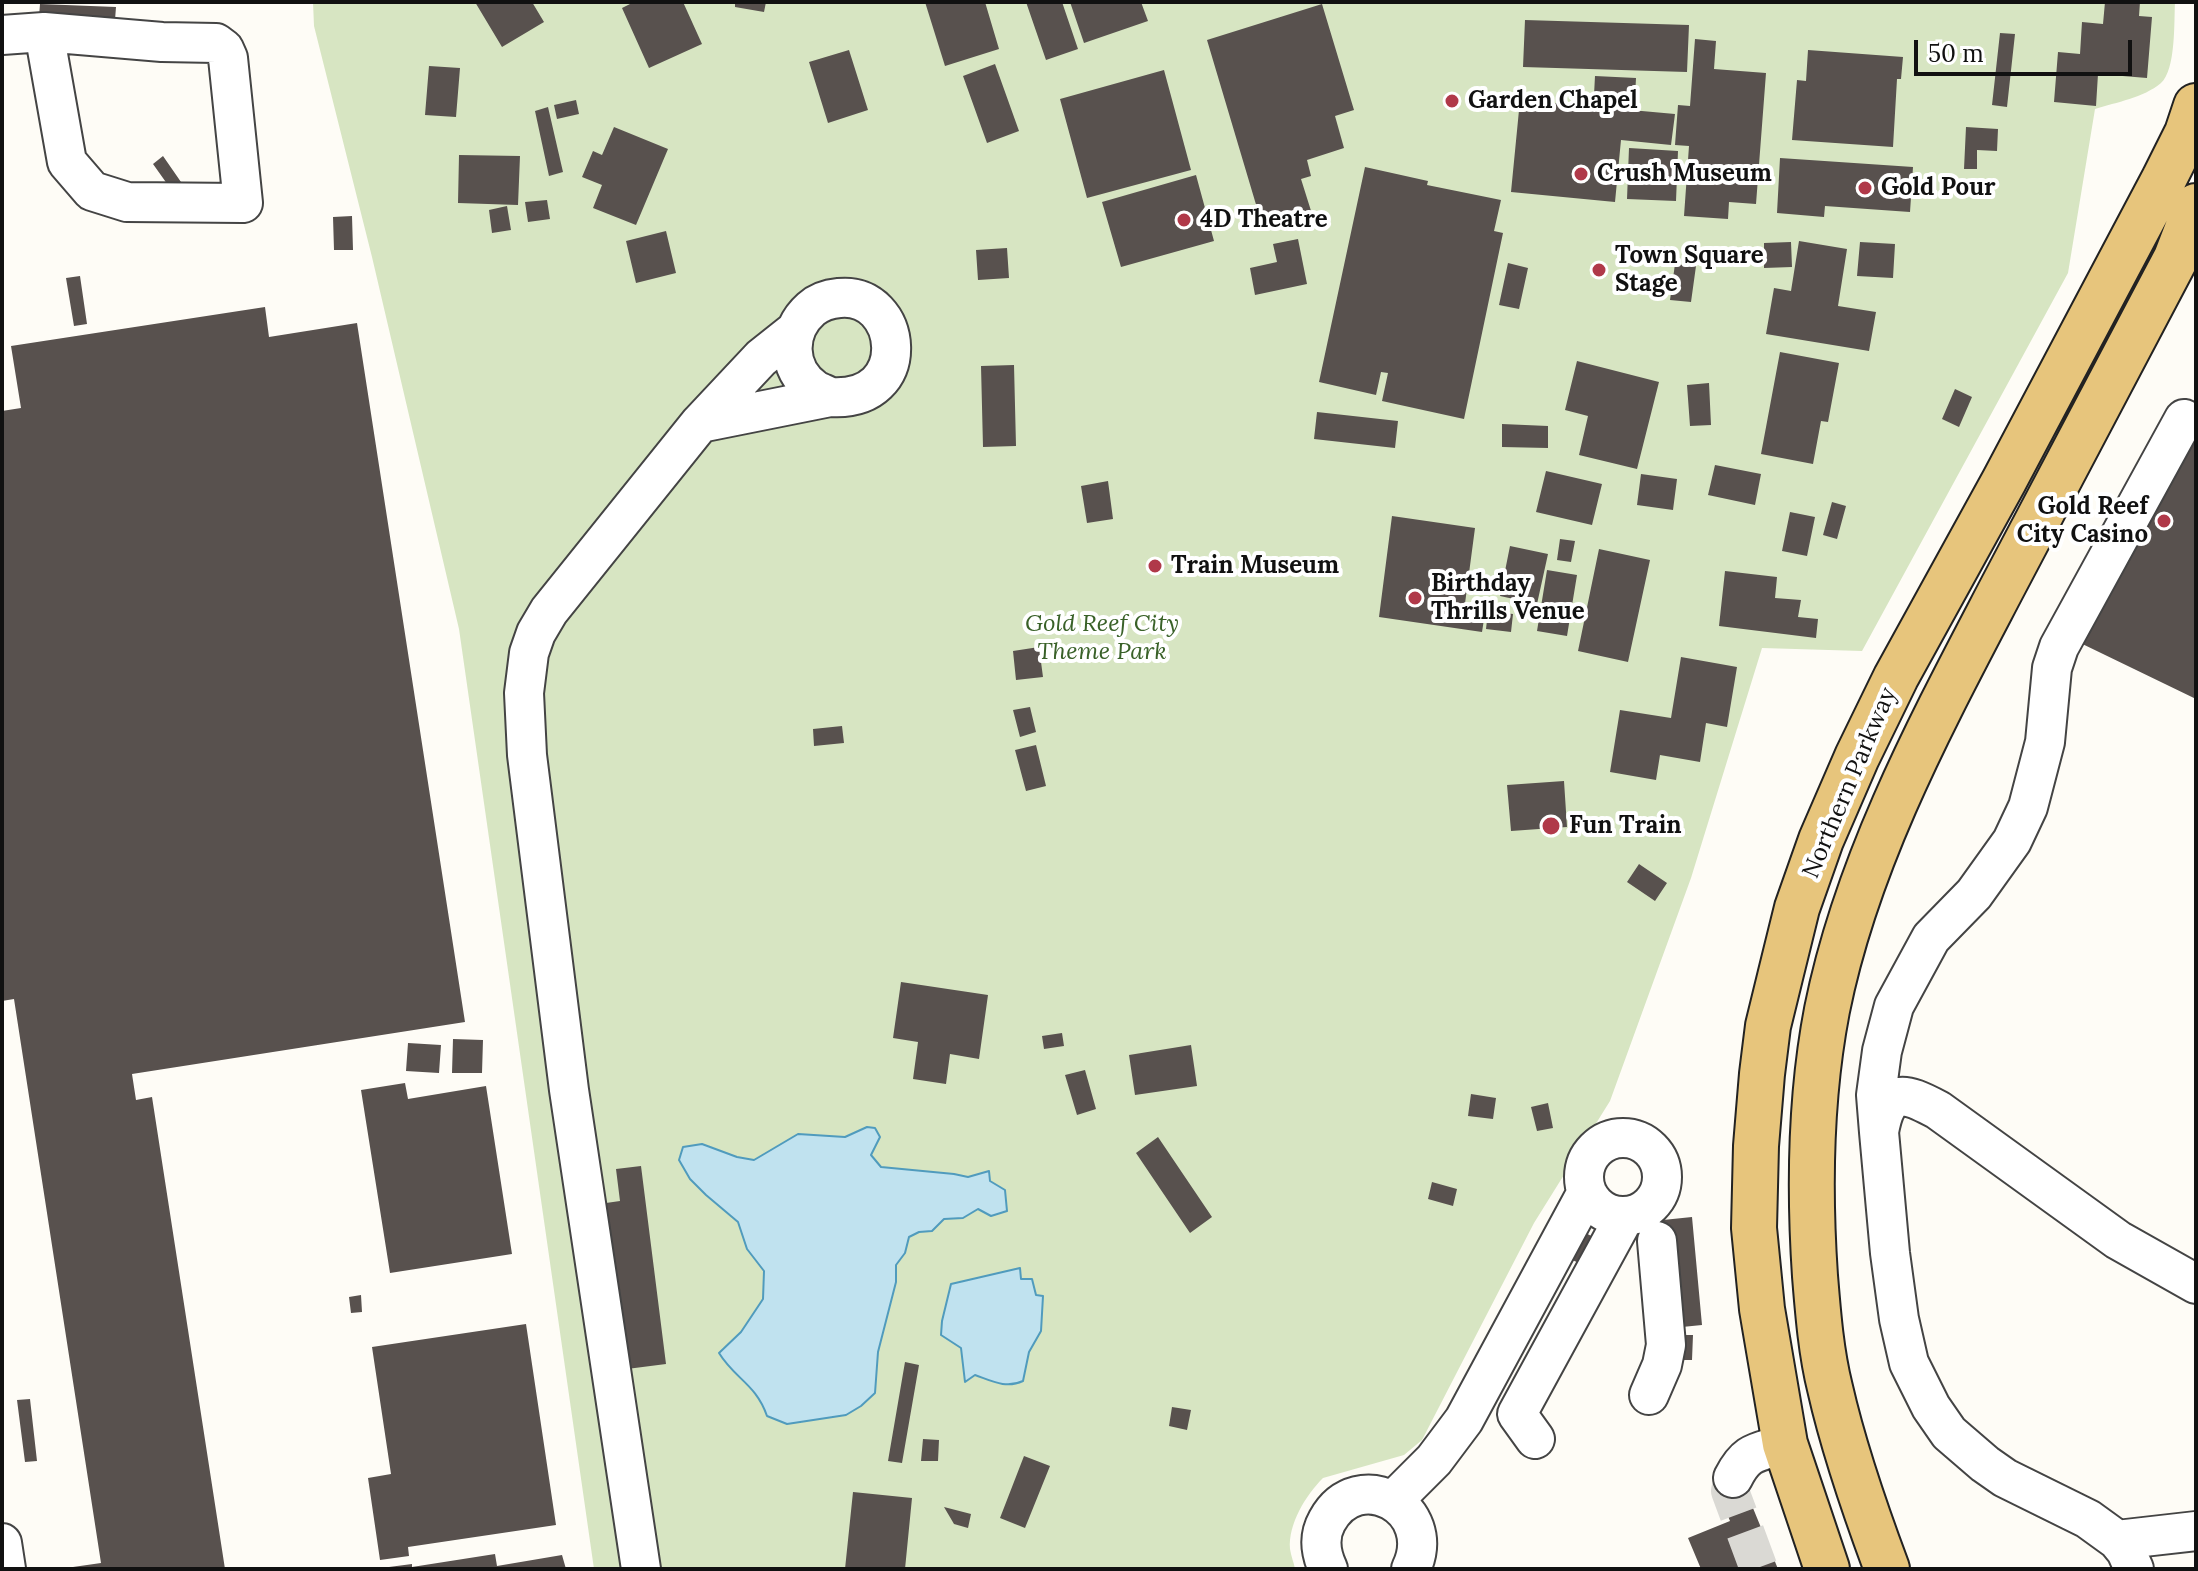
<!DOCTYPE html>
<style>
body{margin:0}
#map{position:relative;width:2198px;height:1571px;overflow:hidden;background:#fefcf6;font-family:Lora,serif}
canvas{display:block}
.frame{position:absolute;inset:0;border:4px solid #111;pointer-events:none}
.scale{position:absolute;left:1914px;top:40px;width:218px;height:36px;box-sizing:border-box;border:4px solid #111;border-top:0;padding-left:10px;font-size:24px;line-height:28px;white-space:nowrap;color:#111;-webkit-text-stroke:6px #fff;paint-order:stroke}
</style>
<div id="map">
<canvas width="2198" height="1571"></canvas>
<div class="frame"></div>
<div class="scale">50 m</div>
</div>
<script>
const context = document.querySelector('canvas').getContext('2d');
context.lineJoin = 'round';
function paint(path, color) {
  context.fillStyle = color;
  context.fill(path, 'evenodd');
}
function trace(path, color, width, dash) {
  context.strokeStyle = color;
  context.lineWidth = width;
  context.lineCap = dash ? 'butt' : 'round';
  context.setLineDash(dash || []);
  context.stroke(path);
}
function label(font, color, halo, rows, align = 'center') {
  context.font = font + ' Lora,serif';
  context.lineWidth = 8;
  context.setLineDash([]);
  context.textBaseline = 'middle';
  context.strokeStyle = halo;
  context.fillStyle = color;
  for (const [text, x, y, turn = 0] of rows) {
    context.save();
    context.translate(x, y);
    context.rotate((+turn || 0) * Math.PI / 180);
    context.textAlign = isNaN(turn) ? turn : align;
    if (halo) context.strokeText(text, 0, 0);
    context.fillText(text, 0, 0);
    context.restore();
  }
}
const green = new Path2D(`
 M 313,2 L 2175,2 C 2174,21 2176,70 2161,83 C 2143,98 2117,102 2095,109 L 2068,273 L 1862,651 L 1762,648 L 1691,878 L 1610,1101 L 1534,1223 L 1422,1440 L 1404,1455 L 1323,1478 C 1306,1495 1288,1524 1290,1549 C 1291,1556 1294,1563 1295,1569 L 594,1569 L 459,629 L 372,257 L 314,26 Z`);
const water = new Path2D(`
 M 867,1127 L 875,1128 L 880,1137 L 871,1155 L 881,1167 L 954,1174 L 968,1177 L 989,1171 L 990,1181 L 1005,1190 L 1007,1211 L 991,1216 L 978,1209 L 963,1218 L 944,1219 L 932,1231 L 919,1232 L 909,1237 L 905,1253 L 896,1265 L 896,1282 L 878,1352 L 875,1393 L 861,1406 L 846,1415 L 787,1424 L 767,1416 C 756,1384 735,1379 719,1353 L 741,1332 L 763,1299 L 764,1271 L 747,1249 L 738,1222 L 706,1195 L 690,1179 L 679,1160 L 683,1147 L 702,1144 L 737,1157 L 754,1160 L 798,1134 L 845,1137 Z
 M 1020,1268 L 1021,1279 L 1032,1279 L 1036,1295 L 1043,1296 L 1041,1331 L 1029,1352 L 1023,1381 C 1006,1389 992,1381 975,1375 L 965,1382 L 961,1348 L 941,1335 L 942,1321 L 951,1284 Z`);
const building = new Path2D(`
 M 475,2 L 532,2 L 544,22 L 502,47 Z
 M 634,2 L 683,2 L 702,44 L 649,68 L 622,8 Z
 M 735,2 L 766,2 L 764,12 L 735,7 Z
 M 925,2 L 985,2 L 999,49 L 945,66 Z
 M 1026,2 L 1062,2 L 1078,49 L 1046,60 Z
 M 1070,2 L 1141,2 L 1148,21 L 1084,43 Z
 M 2105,2 L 2140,2 L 2139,16 L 2152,17 L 2147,78 L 2098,74 L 2096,106 L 2054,102 L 2058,52 L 2080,54 L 2082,22 L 2103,24 Z
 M 40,4 L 116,7 L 115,20 L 39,17 Z
 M 1322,4 L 1354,110 L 1335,116 L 1344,148 L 1307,160 L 1311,176 L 1301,179 L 1312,214 L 1263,228 L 1207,40 Z
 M 1525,20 L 1689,25 L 1687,72 L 1523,67 Z
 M 2000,33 L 2015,34 L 2007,107 L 1992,105 Z
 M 1695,39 L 1716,41 L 1714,69 L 1766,73 L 1756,204 L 1729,202 L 1728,219 L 1684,216 L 1689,146 L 1675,145 L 1678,105 L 1690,106 Z
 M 849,50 L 868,110 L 828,123 L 809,62 Z
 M 1808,50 L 1903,57 L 1901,79 L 1897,79 L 1893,147 L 1792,140 L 1797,80 L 1806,81 Z
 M 995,64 L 1019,131 L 987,143 L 963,76 Z
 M 429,66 L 460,68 L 456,117 L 425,115 Z
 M 1164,70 L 1191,170 L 1087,198 L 1060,99 Z
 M 1595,76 L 1636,78 L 1635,97 L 1594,95 Z
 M 576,100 L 579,114 L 557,119 L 554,105 Z
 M 1520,100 L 1675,114 L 1671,145 L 1621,140 L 1615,202 L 1511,192 Z
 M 548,107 L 563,172 L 549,176 L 535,111 Z
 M 614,127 L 668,149 L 636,225 L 593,208 L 602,185 L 582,177 L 593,151 L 602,155 Z
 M 1966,127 L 1998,129 L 1997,151 L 1977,150 L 1977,169 L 1964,169 Z
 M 1629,148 L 1678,151 L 1676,201 L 1627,199 Z
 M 459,155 L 520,156 L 518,205 L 458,203 Z
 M 163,156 L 190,195 L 180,202 L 153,164 Z
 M 1780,158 L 1913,167 L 1910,212 L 1825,206 L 1824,217 L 1777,213 Z
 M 1365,167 L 1428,181 L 1427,185 L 1501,200 L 1494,231 L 1503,233 L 1464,419 L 1382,401 L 1388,373 L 1381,372 L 1376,395 L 1319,382 Z
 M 1196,175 L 1214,241 L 1121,267 L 1102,202 Z
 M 547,200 L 550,219 L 528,222 L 525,202 Z
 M 507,206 L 511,230 L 492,233 L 489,210 Z
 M 352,216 L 353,250 L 334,250 L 333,217 Z
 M 666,231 L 676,273 L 636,283 L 626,241 Z
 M 1298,239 L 1307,284 L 1255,295 L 1250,268 L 1277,262 L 1273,244 Z
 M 1799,241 L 1847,249 L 1838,306 L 1876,312 L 1869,351 L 1766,334 L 1774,288 L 1791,291 Z
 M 1791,242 L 1792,267 L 1764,268 L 1764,243 Z
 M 1860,242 L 1895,244 L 1893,278 L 1857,276 Z
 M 1007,248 L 1009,278 L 978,280 L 976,250 Z
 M 1508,263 L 1528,268 L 1519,309 L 1499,305 Z
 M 1675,264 L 1696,266 L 1691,302 L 1670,300 Z
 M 80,276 L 87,324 L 74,326 L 66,278 Z
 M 265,307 L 269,337 L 357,323 L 465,1022 L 132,1074 L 136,1100 L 152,1097 L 225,1569 L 73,1569 L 73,1567 L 101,1563 L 14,999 L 2,1001 L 2,411 L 21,408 L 11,346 Z
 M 1780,352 L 1839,363 L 1828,422 L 1821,421 L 1813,464 L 1761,454 Z
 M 1577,361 L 1659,382 L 1637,469 L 1579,455 L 1588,416 L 1565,410 Z
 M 1014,365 L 1016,446 L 983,447 L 981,366 Z
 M 1709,383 L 1711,425 L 1690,426 L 1687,385 Z
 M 1955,389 L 1972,397 L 1959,427 L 1942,419 Z
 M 2196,403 L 2196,699 L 2070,638 Z
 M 1317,412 L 1398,421 L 1395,448 L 1314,439 Z
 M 1502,424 L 1548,426 L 1548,448 L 1502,447 Z
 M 1715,465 L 1761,474 L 1755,505 L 1708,495 Z
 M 1546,471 L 1602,484 L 1592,525 L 1536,512 Z
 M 1641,474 L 1677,479 L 1673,510 L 1637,505 Z
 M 1108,481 L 1113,519 L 1087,523 L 1081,486 Z
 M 1832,502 L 1846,506 L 1837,539 L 1823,535 Z
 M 1790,512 L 1815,517 L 1807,556 L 1782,551 Z
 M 1392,516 L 1475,528 L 1464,611 L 1485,613 L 1482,632 L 1379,617 Z
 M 1560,539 L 1575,541 L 1571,562 L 1557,560 Z
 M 1510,546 L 1548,554 L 1537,604 L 1500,596 Z
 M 1599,549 L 1650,560 L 1628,662 L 1578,651 Z
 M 1547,570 L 1577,575 L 1567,636 L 1537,631 Z
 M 1725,571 L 1777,577 L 1775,598 L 1801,600 L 1798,617 L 1818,619 L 1816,638 L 1719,626 Z
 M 1488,611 L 1513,614 L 1511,632 L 1486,629 Z
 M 1039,647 L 1043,677 L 1016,680 L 1013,651 Z
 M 1681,657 L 1737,667 L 1727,727 L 1706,723 L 1700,762 L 1660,755 L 1656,780 L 1610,772 L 1620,710 L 1671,718 Z
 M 1030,707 L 1036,732 L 1020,737 L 1013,710 Z
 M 842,726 L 844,743 L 814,746 L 813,729 Z
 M 1036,745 L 1046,786 L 1026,791 L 1015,750 Z
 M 1564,781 L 1567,827 L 1511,831 L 1507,785 Z
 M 1639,864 L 1667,883 L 1655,901 L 1627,882 Z
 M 901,982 L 988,995 L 979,1059 L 950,1054 L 946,1084 L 913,1079 L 918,1042 L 893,1038 Z
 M 1062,1033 L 1064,1046 L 1044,1049 L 1042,1036 Z
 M 453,1039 L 483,1040 L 482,1073 L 452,1073 Z
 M 408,1043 L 441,1045 L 439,1073 L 406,1071 Z
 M 1191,1045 L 1197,1086 L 1135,1095 L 1129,1055 Z
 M 1085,1070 L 1096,1109 L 1077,1115 L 1065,1075 Z
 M 405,1083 L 408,1099 L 486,1086 L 512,1254 L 390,1273 L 361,1090 Z
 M 1471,1094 L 1496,1098 L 1493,1119 L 1468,1116 Z
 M 1548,1103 L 1553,1128 L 1537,1131 L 1531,1107 Z
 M 1158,1137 L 1212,1217 L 1190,1233 L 1136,1153 Z
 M 641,1166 L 666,1364 L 627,1369 L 606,1203 L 620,1201 L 616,1169 Z
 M 1432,1182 L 1457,1189 L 1453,1206 L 1428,1199 Z
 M 1692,1217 L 1702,1325 L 1672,1328 L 1663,1220 Z
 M 1574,1227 L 1601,1241 L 1588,1267 L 1561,1255 Z
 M 361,1295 L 362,1312 L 351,1313 L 349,1297 Z
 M 526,1324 L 556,1525 L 408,1547 L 409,1556 L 380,1560 L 368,1478 L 391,1474 L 372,1347 Z
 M 1676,1335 L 1693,1335 L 1692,1360 L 1676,1360 Z
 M 905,1362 L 919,1365 L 902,1463 L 888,1461 Z
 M 30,1399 L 37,1461 L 25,1462 L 17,1400 Z
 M 1172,1407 L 1191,1410 L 1187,1430 L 1169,1426 Z
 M 923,1439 L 939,1440 L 938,1461 L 921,1461 Z
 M 1024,1456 L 1050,1466 L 1025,1528 L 1000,1518 Z
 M 1739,1474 L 1778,1569 L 1701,1569 L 1688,1538 L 1730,1521 L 1715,1485 Z
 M 853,1492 L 912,1498 L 905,1569 L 845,1569 Z
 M 944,1507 L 971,1514 L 968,1528 L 954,1524 Z
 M 495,1554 L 497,1566 L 562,1555 L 566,1569 L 389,1569 L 389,1567 L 412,1564 L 412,1567 Z`);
const minorTunnel = new Path2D(`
 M 1733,1478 L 1730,1491 L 1759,1569`);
const minor = new Path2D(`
 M 2,35 L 44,32 L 162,42 L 216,43 L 224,49 L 228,58 L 243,203 L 127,202 L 92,191 L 67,162 L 44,32
 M 700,423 L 830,397 C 917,403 903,291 839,298 C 828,299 819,302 811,309 C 786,331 786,369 814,389 C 818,392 825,394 830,397
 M 1879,1132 C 1887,1086 1904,1092 1938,1110 L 2118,1240 L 2196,1284
 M1584 1177a39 39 0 1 1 78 0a39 39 0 1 1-78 0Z
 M 1649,1395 L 1662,1365 L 1666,1345 L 1657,1241
 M 1535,1439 L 1517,1414 L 1625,1216
 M 1733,1478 C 1747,1450 1757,1453 1785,1444
 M 1393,1501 L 1434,1460 L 1464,1420 L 1587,1192
 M 2117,1540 L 2196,1531
 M 2,1543 L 6,1569
 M 641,1569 L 569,1090 L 527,755 L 524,693 L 529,653 L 536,633 L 549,611 L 700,423 L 761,358 L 795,331
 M 1328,1569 C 1321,1554 1318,1537 1327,1521 C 1358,1464 1440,1508 1411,1569
 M 2134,1569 L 2126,1551 L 2117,1540 L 2088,1519 L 2005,1478 L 1985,1464 L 1949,1433 L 1931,1407 L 1909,1363 L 1899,1319 L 1890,1253 L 1879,1132 L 1876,1095 L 1882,1051 L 1894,1006 L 1931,938 L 1974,894 L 2012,841 L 2028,807 L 2045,742 L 2052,668 L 2059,647 L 2184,419`);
const major = new Path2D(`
 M 1827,1569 L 1785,1444 L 1762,1309 L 1754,1228 L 1756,1146 L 1762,1074 L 1768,1026 L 1780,977 L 1797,908 L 1821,840 L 1857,757 L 1896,677 L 2004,481 L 2164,179 L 2187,133 L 2196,106
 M 1887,1569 C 1865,1510 1844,1450 1830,1388 C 1821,1352 1818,1313 1815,1276 C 1809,1187 1810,1098 1827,1010 C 1857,860 1932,722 2002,588 C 2060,478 2118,368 2176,258 L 2196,206`);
const markers = [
 [1452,101,8,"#b03949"],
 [1581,174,8,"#b03949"],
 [1865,188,8,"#b03949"],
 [1184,220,8,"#b03949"],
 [1599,270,8,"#b03949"],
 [2164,521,8,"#b03949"],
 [1155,566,8,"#b03949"],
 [1415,598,8,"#b03949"],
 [1551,826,10,"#b03949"]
];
const poiNames = [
 ["Garden Chapel",1468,101],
 ["Crush Museum",1597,174],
 ["Gold Pour",1881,188],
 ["4D Theatre",1200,220],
 ["Town Square",1615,256],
 ["Stage",1615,284],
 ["Gold Reef",2148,507,"right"],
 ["City Casino",2148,535,"right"],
 ["Train Museum",1171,566],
 ["Birthday",1431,584],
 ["Thrills Venue",1431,612],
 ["Fun Train",1569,826]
];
const parkNames = [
 ["Gold Reef City",1102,624],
 ["Theme Park",1102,652]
];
const streetNames = [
 ["Northern Parkway",1850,783,-67]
];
paint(green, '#d7e5c2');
paint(water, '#c0e2ef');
trace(water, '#509bbd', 2);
paint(building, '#58514e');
trace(minorTunnel, '#dad9d4', 38, [38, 19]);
trace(minor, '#444', 42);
trace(major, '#222', 48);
trace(minor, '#fff', 38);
trace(major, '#e7c57c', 44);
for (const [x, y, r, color] of markers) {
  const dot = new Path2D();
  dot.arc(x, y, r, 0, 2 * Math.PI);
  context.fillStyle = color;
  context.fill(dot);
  trace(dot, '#fff', 3);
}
label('bold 24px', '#111', '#fff', poiNames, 'left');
label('italic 24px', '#396128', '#fff', parkNames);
label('24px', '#111', '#fff', streetNames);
</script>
